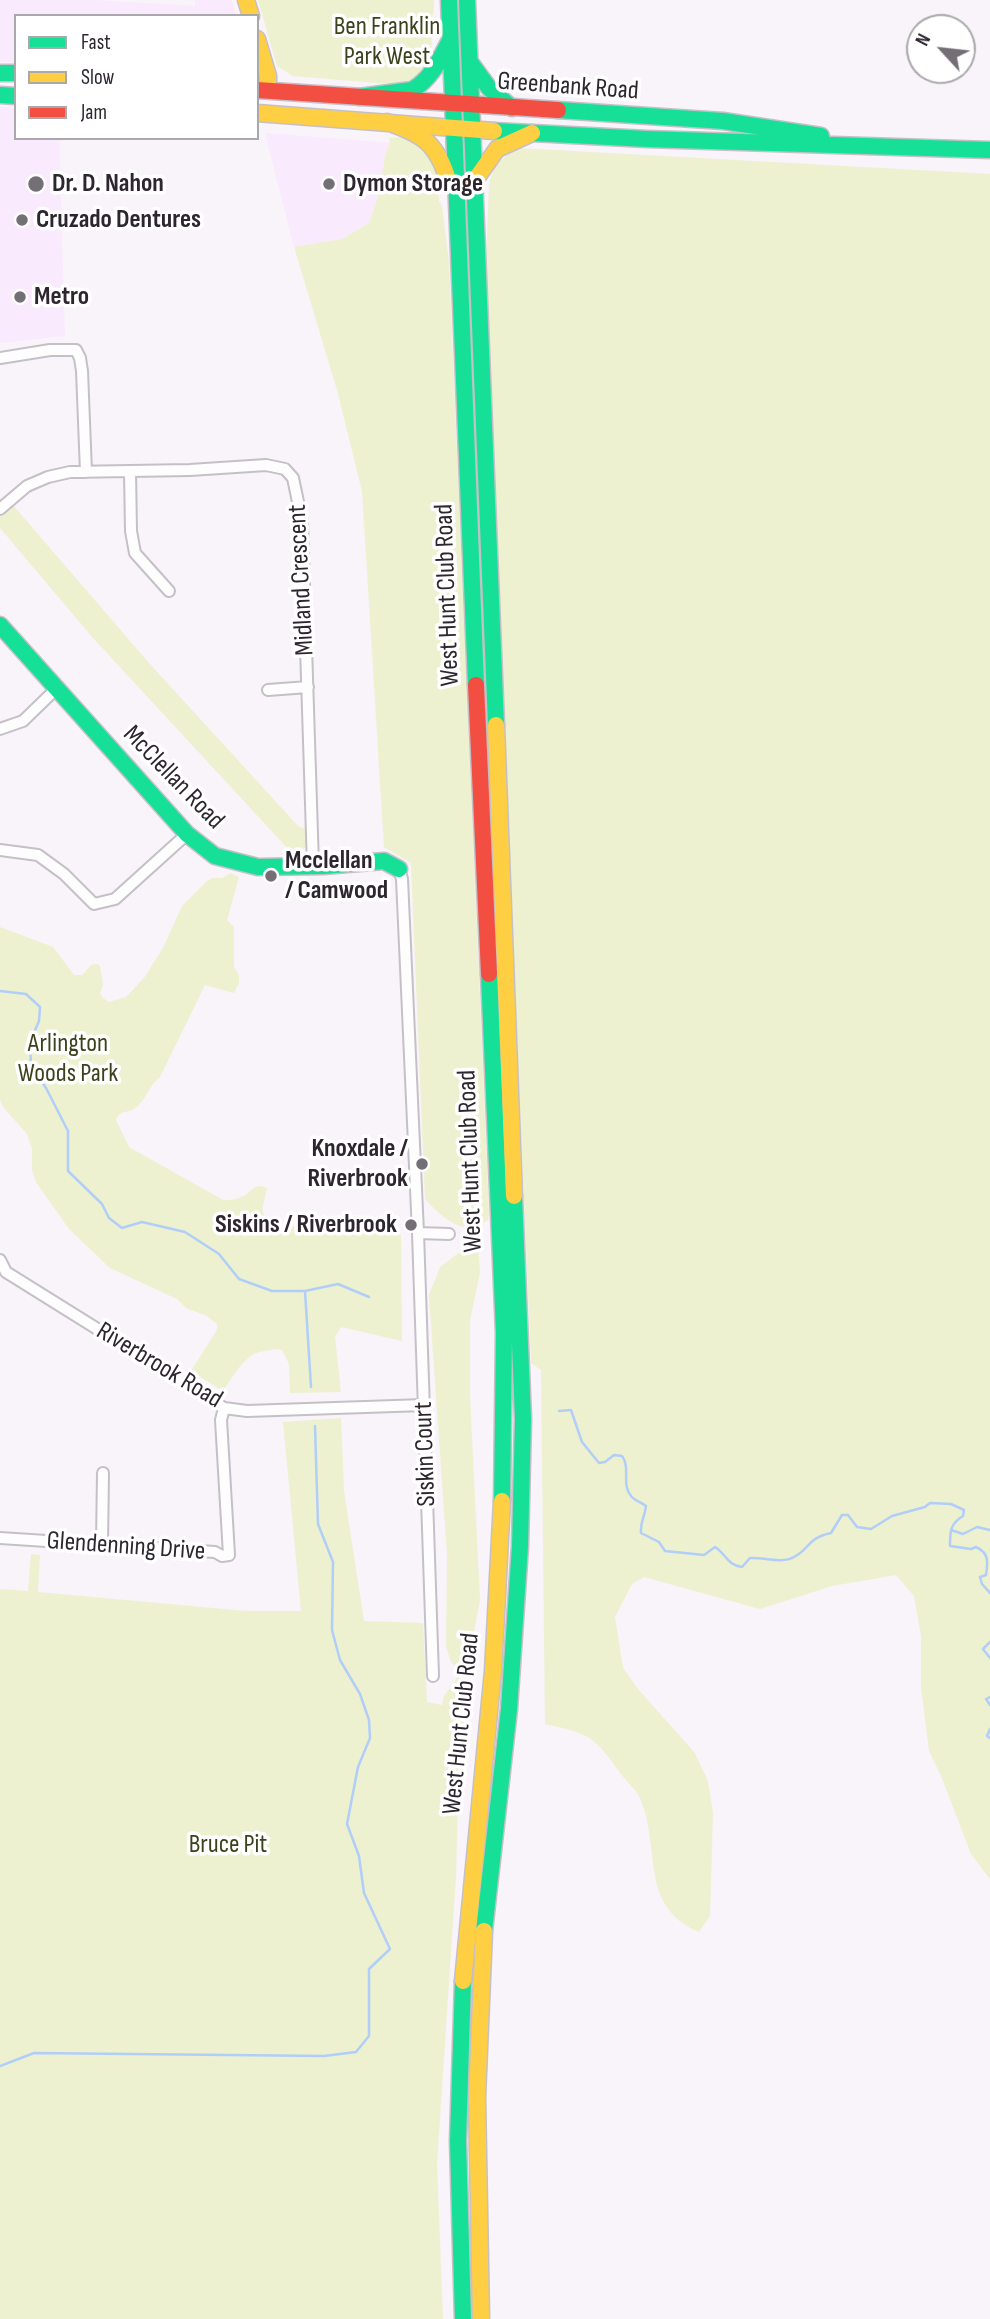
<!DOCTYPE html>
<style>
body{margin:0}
#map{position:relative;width:990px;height:2319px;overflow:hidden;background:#f9f3fa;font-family:"Sofia Sans Condensed",sans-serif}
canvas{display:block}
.legend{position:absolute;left:14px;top:14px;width:245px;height:126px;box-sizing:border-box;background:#fff;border:2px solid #aba8ac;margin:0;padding:9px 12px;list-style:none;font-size:21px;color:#2d262f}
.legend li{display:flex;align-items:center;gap:14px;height:35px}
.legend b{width:35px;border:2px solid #aba8ac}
.north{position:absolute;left:906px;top:14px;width:70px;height:70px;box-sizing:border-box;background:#fff;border:2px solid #aba8ac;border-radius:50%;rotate:297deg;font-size:19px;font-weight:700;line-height:28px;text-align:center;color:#2d262f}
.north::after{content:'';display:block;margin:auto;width:24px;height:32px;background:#746e76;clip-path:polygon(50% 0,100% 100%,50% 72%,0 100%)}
</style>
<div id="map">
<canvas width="990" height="2319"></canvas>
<ul class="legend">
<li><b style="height:9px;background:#16e098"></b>Fast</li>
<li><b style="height:9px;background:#ffcf43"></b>Slow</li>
<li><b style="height:9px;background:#f24e42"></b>Jam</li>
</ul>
<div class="north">N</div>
</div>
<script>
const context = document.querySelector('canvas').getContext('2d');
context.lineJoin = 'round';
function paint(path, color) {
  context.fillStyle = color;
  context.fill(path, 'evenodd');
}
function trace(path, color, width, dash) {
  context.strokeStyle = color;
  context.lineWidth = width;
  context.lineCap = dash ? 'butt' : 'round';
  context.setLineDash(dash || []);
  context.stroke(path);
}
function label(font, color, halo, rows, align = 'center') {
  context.font = font + ' "Sofia Sans Condensed",sans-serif';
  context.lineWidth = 7;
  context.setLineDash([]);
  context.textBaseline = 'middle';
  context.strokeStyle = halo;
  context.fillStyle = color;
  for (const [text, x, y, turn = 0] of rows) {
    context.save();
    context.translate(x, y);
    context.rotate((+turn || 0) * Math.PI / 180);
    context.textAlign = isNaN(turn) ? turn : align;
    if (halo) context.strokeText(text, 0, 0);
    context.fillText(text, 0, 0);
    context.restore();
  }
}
const built = new Path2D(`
 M 0,0 L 93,0 L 195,6 L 195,0 L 232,0 L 236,16 L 16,16 L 16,63 L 0,62 Z
 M 0,107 L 16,108 L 16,138 L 59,138 L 65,336 L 0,343 Z
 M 265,133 L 390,143 L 385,154 L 380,191 L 369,223 L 342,239 L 294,247 Z`);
const green = new Path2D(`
 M 258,0 L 434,0 C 435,10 432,12 432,21 C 432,53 433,70 401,85 L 293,76 L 277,66 Z
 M 400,137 C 437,145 437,169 439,201 L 442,206 L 449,263 L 489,1212 L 488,1220 C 464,1239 442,1217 425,1199 L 411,863 L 384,847 L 362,491 L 337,390 L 294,247 L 342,239 L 369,223 L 380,191 L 385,154 L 390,143 L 389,138 Z
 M 518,148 L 990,174 L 990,1879 L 971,1854 L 941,1776 L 929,1751 L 921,1687 L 921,1636 L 914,1596 L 896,1575 L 832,1586 L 760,1609 L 644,1577 L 632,1584 L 615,1617 L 623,1668 L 638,1689 L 695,1753 L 708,1781 L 713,1813 L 710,1916 L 699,1932 C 637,1906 662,1844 639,1796 C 635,1788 627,1783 622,1775 C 594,1737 592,1734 545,1724 L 541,1370 L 531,1363 L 485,291 L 489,185 C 493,166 501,158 518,148 Z
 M 12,504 L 149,663 L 299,827 L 307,829 L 305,848 L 300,851 L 290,851 L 93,638 L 0,528 L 0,515 Z
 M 231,873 L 239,877 L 227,920 L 234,927 L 234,967 L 239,976 L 239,983 L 234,993 L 205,985 L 160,1077 C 149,1085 146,1101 134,1109 C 126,1114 121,1109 116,1120 L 129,1147 L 223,1200 C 229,1200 236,1200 241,1197 C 252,1193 253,1182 267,1188 L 262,1210 L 266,1219 L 288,1227 L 298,1226 L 313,1230 L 353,1220 L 401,1235 L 402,1341 L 341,1327 L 335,1337 L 341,1392 L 290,1393 L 289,1364 L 282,1350 C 274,1348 272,1350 264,1351 C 244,1354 235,1374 223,1391 L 191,1371 L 217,1330 L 217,1324 L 207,1316 L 186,1308 L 177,1299 L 110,1268 L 69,1229 L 36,1182 L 32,1170 L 32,1149 L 27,1134 L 3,1107 L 0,1100 L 0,927 L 53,947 L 74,975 L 82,975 L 91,965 L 97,964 L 100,966 L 103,984 L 100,993 L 103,998 L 109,1002 L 126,997 L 144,978 L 163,948 L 182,906 L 207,881 L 213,878 L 222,878 Z
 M 473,1242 L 478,1247 L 480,1272 L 470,1321 L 470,1396 L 480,1600 L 472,1642 L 463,1760 L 459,1764 L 456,1876 L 437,2164 L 443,2319 L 0,2319 L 0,1589 L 28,1591 L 31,1554 L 40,1555 L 38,1592 L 246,1611 L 301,1611 L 283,1422 L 341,1418 L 344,1491 L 364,1621 L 423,1623 L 427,1702 L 442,1705 L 444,1696 L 461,1673 L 451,1662 L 446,1647 L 447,1554 L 429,1295 L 440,1267 Z`);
const stream = new Path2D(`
 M 0,991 L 26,994 L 40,1007 L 39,1021 L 30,1042 L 31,1066 L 46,1088 L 68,1131 L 68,1171 L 102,1204 L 109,1218 L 122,1228 L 142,1222 L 185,1232 L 219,1254 L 239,1279 L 272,1291 L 305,1291 L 338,1284 L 369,1297
 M 305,1291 L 311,1387
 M 559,1411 L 571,1410 L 582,1442 L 599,1463 L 605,1462 L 614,1455 L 622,1456 C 631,1468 621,1484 631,1496 C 635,1501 641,1502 646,1506 C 645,1516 640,1522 641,1533 L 659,1542 L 665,1551 L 704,1555 L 715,1547 C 726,1554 727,1565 742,1567 L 750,1558 C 763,1557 782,1564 794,1557 C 810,1549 807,1538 831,1533 L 842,1515 L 848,1515 L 857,1527 L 871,1529 L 892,1516 L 925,1507 L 930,1503 L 951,1504 L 964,1510 L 963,1516 C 950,1524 950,1531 950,1546 L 971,1549 L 976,1547 C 989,1553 988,1561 986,1575 L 980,1577 L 982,1584 L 990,1593
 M 951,1530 L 963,1534 L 977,1527 L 990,1530
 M 990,1642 L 983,1649 L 990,1658
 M 990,1697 L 986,1699 L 990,1705
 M 990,1729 L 987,1736 L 990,1738
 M 0,2066 L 34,2053 L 324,2056 L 356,2052 L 369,2036 L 369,1969 L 390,1949 L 364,1893 L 359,1856 L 347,1824 L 358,1767 L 370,1738 L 369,1720 L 360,1694 L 340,1660 L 332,1630 L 333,1562 L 318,1524 L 315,1426`);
const street = new Path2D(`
 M 0,358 L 50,350 L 76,350 L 80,358 L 82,371 L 86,472
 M 130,472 L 131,531 L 135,553 L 169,591
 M 0,509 L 27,486 L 48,477 L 70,472 L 190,470 L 266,465 L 285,469 L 293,478 L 302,521 L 313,866
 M 268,690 L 308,687
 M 0,729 L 23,721 L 56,689
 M 0,850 L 38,855 L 64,874 L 94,904 L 115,899 L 187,834
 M 399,869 L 402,879 L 418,1233 L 433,1676
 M 418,1233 L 449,1234
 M 0,1260 L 6,1272 L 224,1408 L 247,1411 L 424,1405
 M 0,1538 L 215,1552 L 222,1556 L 229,1555 L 221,1420 L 224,1408
 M 102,1544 L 103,1473`);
const fast = new Path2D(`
 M 449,0 L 476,685
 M 467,0 L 496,725
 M 470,62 L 489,88 L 512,108
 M 0,73 L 16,73
 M 0,95 L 16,96
 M 359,97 L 412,90 C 431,79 439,61 449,42
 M 558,110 L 723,121 L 821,136
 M 494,131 L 647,139 L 990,150
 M 0,625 L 187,834 L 215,856 L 258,867 L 323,866 L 384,861 L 399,869
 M 489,974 L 504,1333 L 502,1501
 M 484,1931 L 509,1709 L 520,1546 L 523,1419 L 514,1196
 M 463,1981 L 458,2141 L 463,2319`);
const slow = new Path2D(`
 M 246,0 L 251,16
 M 257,39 L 268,76 L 268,90
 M 257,113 L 494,131
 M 387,122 C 422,134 437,143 448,180
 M 473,183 L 497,149 L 532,133
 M 496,725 L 514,1196
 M 463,1981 L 493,1671 L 502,1501
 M 481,2319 L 477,2097 L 484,1931`);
const jam = new Path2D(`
 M 257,90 L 558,110
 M 476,685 L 489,974`);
const markers = [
 [36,184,9,"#746e76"],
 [329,184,7,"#746e76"],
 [22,220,7,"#746e76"],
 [20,297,7,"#746e76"],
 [271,876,7,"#746e76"],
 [422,1164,7,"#746e76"],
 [411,1225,7,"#746e76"]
];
const parkNames = [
 ["Ben Franklin",387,27],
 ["Park West",387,57],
 ["Arlington",68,1044],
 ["Woods Park",68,1074],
 ["Bruce Pit",228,1845]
];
const streetNames = [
 ["Greenbank Road",568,87,4],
 ["Midland Crescent",302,580,-93],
 ["West Hunt Club Road",448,595,-92],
 ["McClellan Road",173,778,46],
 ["West Hunt Club Road",471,1161,-92],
 ["Riverbrook Road",159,1366,31],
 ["Siskin Court",426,1454,-92],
 ["Glendenning Drive",126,1547,4],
 ["West Hunt Club Road",462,1724,-84]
];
const poiNames = [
 ["Dr. D. Nahon",52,184],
 ["Dymon Storage",343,184],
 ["Cruzado Dentures",36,220],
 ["Metro",34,297],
 ["Mcclellan",285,861],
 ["/ Camwood",285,891],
 ["Knoxdale /",408,1149,"right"],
 ["Riverbrook",408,1179,"right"],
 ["Siskins / Riverbrook",397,1225,"right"]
];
paint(built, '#f9eafd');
paint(green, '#edf1d0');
trace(stream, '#b1cef9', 2.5);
trace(street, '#c5c0c7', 14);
trace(fast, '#c5c0c7', 19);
trace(slow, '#c5c0c7', 19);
trace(jam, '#c5c0c7', 19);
trace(street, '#fefdfe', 10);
trace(fast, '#16e098', 16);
trace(slow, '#ffcf43', 16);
trace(jam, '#f24e42', 16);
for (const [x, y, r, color] of markers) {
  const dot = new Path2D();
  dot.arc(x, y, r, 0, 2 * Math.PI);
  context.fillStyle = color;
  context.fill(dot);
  trace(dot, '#fff', 2.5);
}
label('26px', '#3c421b', '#fff', parkNames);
label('26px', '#2d262f', '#fff', streetNames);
label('bold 26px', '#2d262f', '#fff', poiNames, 'left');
</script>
